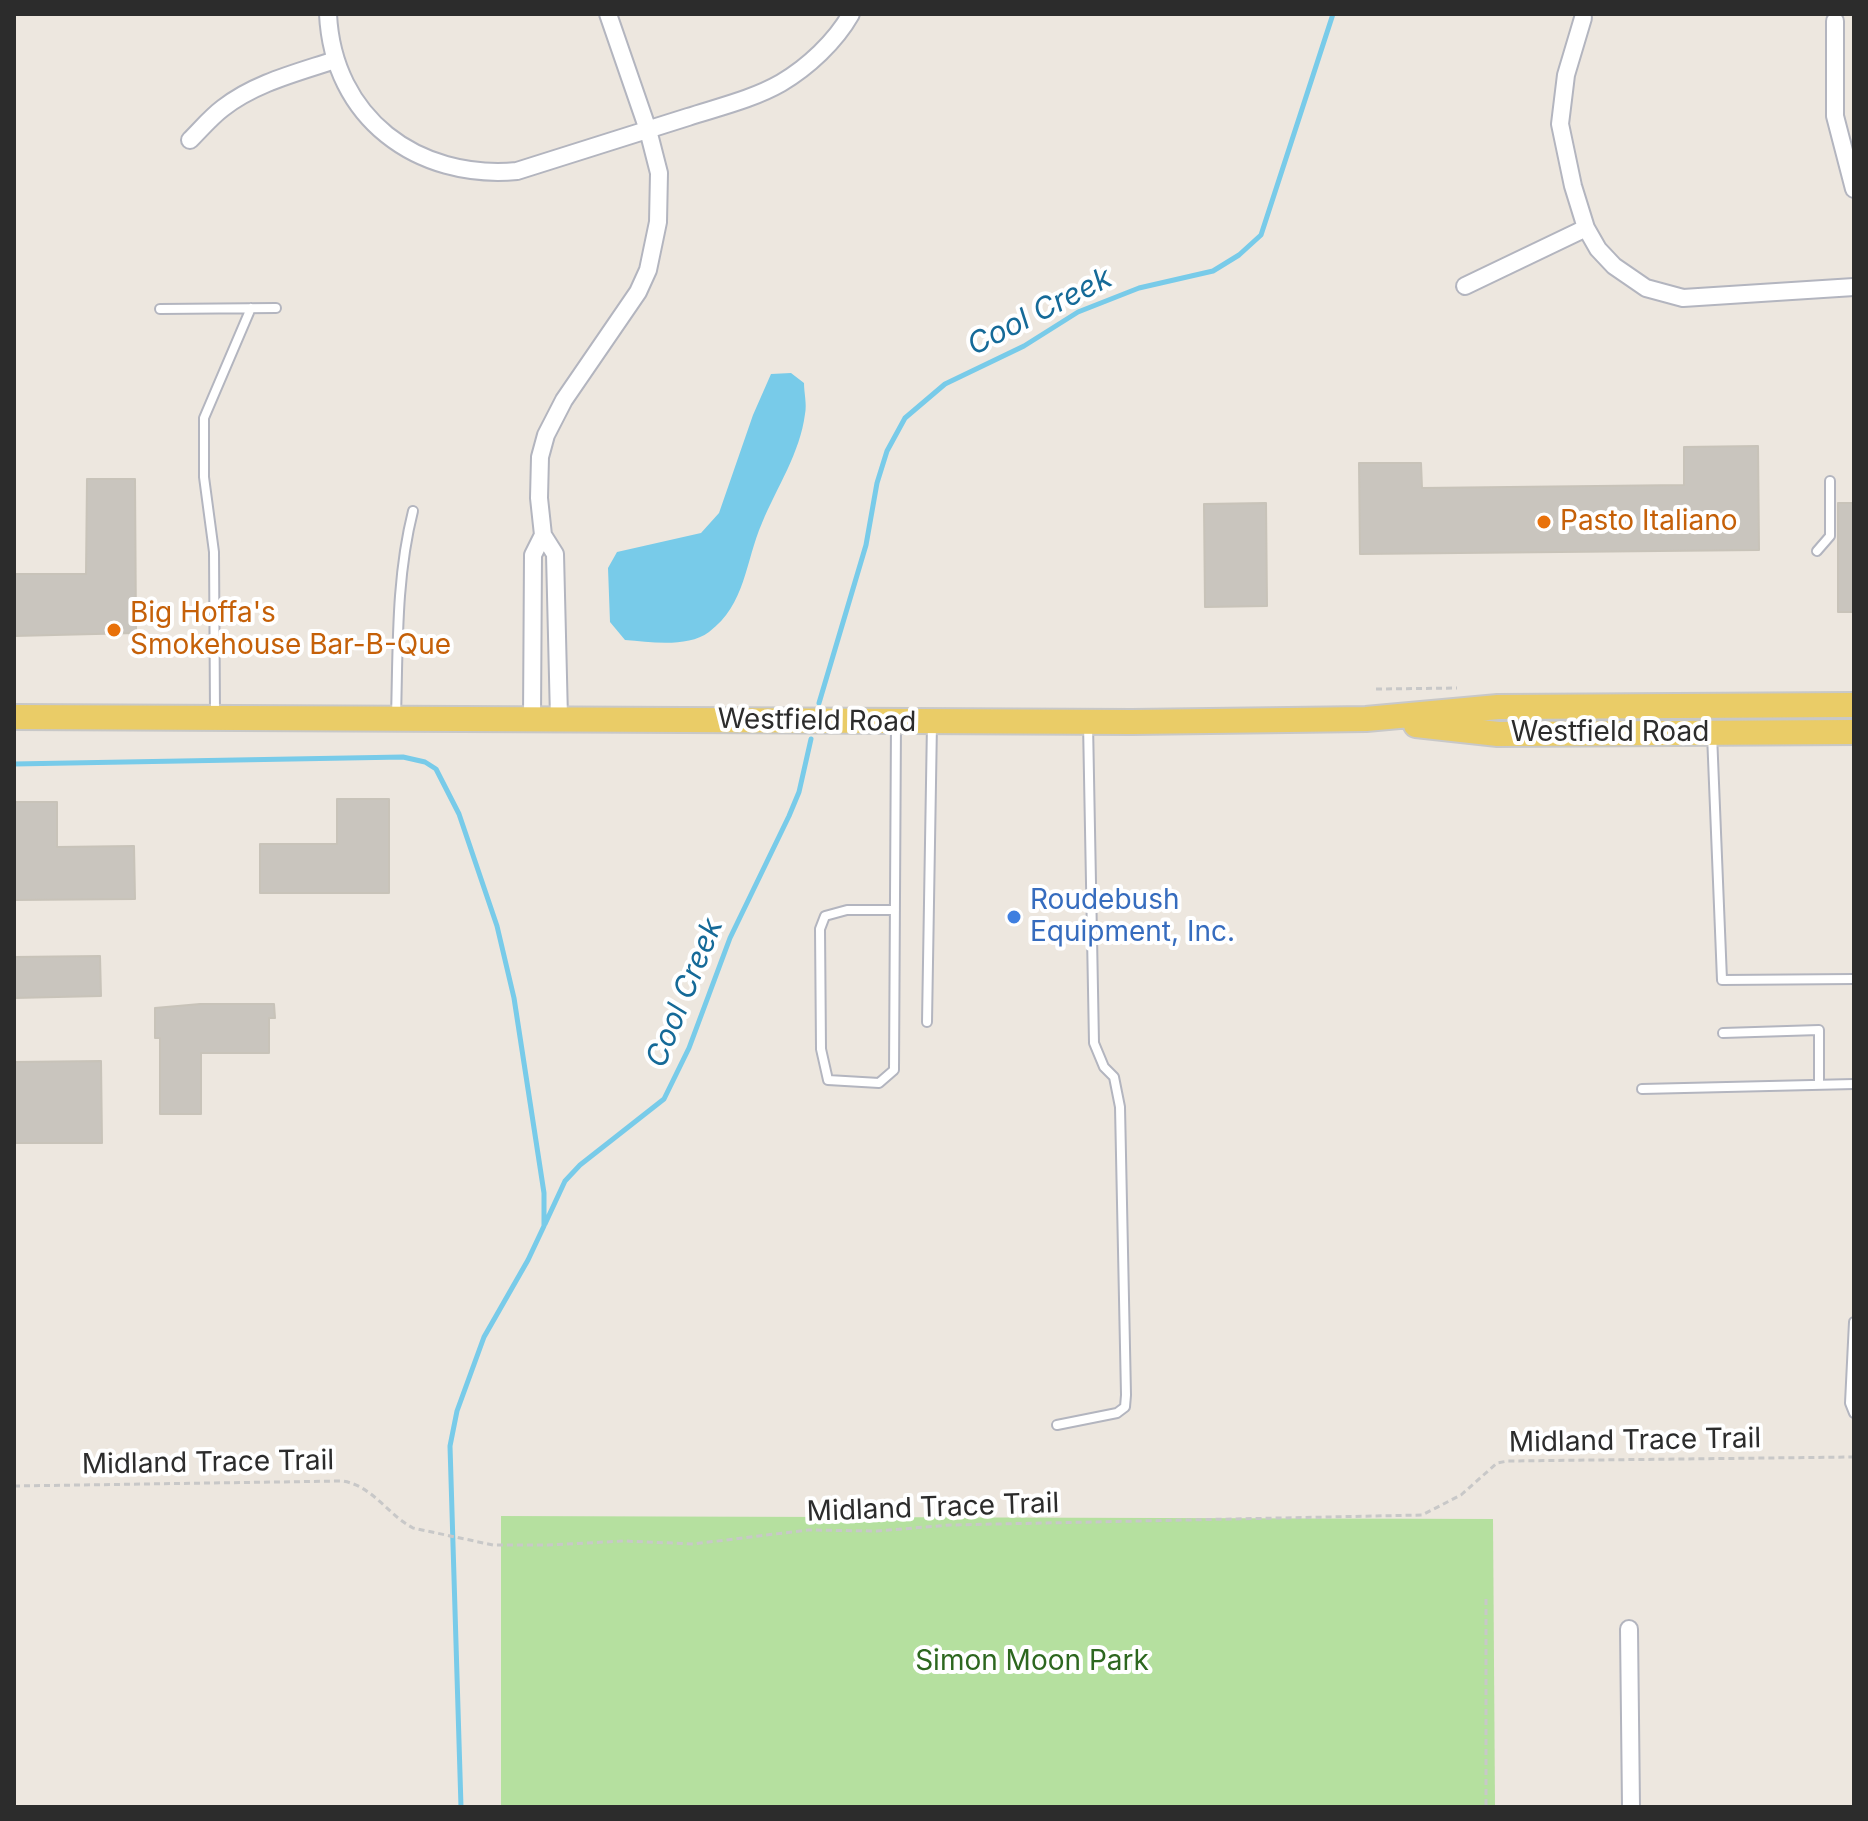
<!DOCTYPE html>
<style>
body{margin:0}
#map{position:relative;width:1868px;height:1821px;overflow:hidden;background:#ede7df;font-family:Inter,sans-serif}
canvas{display:block}
.frame{position:absolute;inset:0;border:16px solid #2c2c2c;pointer-events:none}
</style>
<div id="map">
<canvas width="1868" height="1821"></canvas>
<div class="frame"></div>
</div>
<script>
const context = document.querySelector('canvas').getContext('2d');
context.lineJoin = 'round';
function paint(path, color) {
  context.fillStyle = color;
  context.fill(path, 'evenodd');
}
function trace(path, color, width, dash) {
  context.strokeStyle = color;
  context.lineWidth = width;
  context.lineCap = dash ? 'butt' : 'round';
  context.setLineDash(dash || []);
  context.stroke(path);
}
function label(font, color, halo, rows, align = 'center') {
  context.font = font + ' Inter,sans-serif';
  context.lineWidth = 8;
  context.setLineDash([]);
  context.textBaseline = 'middle';
  context.strokeStyle = halo;
  context.fillStyle = color;
  for (const [text, x, y, turn = 0] of rows) {
    context.save();
    context.translate(x, y);
    context.rotate((+turn || 0) * Math.PI / 180);
    context.textAlign = isNaN(turn) ? turn : align;
    if (halo) context.strokeText(text, 0, 0);
    context.fillText(text, 0, 0);
    context.restore();
  }
}
const green = new Path2D(`
 M 501,1516 L 1493,1519 L 1495,1807 L 501,1807 Z`);
const water = new Path2D(`
 M 791,373 L 804,383 C 804,393 807,404 805,414 C 800,453 777,487 762,523 C 745,562 746,604 709,632 C 687,648 651,642 625,640 L 610,622 L 608,568 L 617,552 L 701,533 L 719,513 L 753,415 L 771,374 Z`);
const stream = new Path2D(`
 M 819,703 L 866,545 L 877,483 L 887,451 L 905,418 L 945,384 L 1024,346 L 1078,312 L 1139,288 L 1213,271 L 1239,255 L 1261,235 L 1333,14
 M 14,764 L 403,757 L 425,762 L 436,769 L 459,814 L 497,926 L 514,998 L 544,1193 L 544,1226 L 528,1260 L 484,1337 L 457,1411 L 450,1446 L 461,1807
 M 545,1224 L 565,1181 L 580,1165 L 664,1099 L 689,1048 L 730,938 L 789,816 L 799,792 L 811,739`);
const building = new Path2D(`
 M 1758,446 L 1759,550 L 1360,554 L 1359,463 L 1421,463 L 1422,488 L 1684,485 L 1684,447 Z
 M 87,479 L 135,479 L 136,633 L 14,636 L 14,574 L 86,574 Z
 M 1266,503 L 1267,606 L 1205,607 L 1204,504 Z
 M 1838,503 L 1854,503 L 1854,612 L 1838,612 Z
 M 337,799 L 389,799 L 389,893 L 260,893 L 260,844 L 337,844 Z
 M 14,802 L 57,802 L 57,847 L 134,846 L 135,899 L 14,900 Z
 M 100,956 L 101,996 L 14,998 L 14,957 Z
 M 200,1004 L 274,1004 L 275,1018 L 269,1018 L 269,1053 L 201,1053 L 201,1114 L 160,1114 L 160,1038 L 155,1038 L 155,1008 Z
 M 101,1061 L 102,1143 L 14,1143 L 14,1062 Z`);
const path = new Path2D(`
 M 1376,689 L 1457,688
 M 14,1486 L 342,1481 C 372,1485 388,1515 413,1528 L 493,1545 L 548,1545 L 624,1541 L 693,1544 L 808,1530 L 877,1531 L 950,1525 L 1422,1515 L 1461,1495 L 1497,1463 L 1508,1461 L 1854,1457
 M 1486,1599 L 1486,1807`);
const service = new Path2D(`
 M 160,309 L 276,308
 M 1817,551 L 1830,536 L 1830,481
 M 215,713 L 214,552 L 204,477 L 204,418 L 251,308
 M 396,717 C 398,648 396,578 413,511
 M 1712,734 L 1722,980 L 1854,979
 M 895,910 L 847,910 L 825,916 L 820,929 L 821,1049 L 828,1080 L 879,1083 L 894,1070 L 896,722
 M 927,1022 L 932,723
 M 1723,1033 L 1819,1030 L 1819,1085
 M 1642,1089 L 1854,1084
 M 1854,1322 L 1850,1403 L 1854,1413
 M 1057,1425 L 1117,1413 L 1125,1407 L 1126,1395 L 1120,1107 L 1114,1077 L 1104,1067 L 1094,1043 L 1088,723`);
const minor = new Path2D(`
 M 328,14 C 333,118 417,180 517,171 C 574,153 631,135 688,117 C 719,107 753,99 781,83 C 808,67 835,42 851,14
 M 1583,18 L 1566,75 L 1560,124 L 1573,186 L 1586,228 L 1598,249 L 1614,266 L 1646,288 L 1683,298 L 1854,287
 M 1835,21 L 1835,116 L 1854,189
 M 190,140 C 201,129 211,117 223,108 C 255,83 296,73 335,60
 M 1465,286 L 1586,228
 M 532,718 L 533,555 L 543,535
 M 559,718 L 555,554 L 543,535 L 539,498 L 540,457 L 546,435 L 564,400 L 638,292 L 648,270 L 658,222 L 659,173 L 648,130 L 608,14
 M 1629,1629 L 1631,1807`);
const primary = new Path2D(`
 M 14,717 L 1132,722 L 1366,719 L 1498,707 L 1854,705
 M 1416,725 L 1498,734 L 1854,732`);
const markers = [
 [1544,522,8,"#e8710a"],
 [114,630,8,"#e8710a"],
 [1014,917,8,"#3f7fe0"]
];
const foodNames = [
 ["Pasto Italiano",1560,522],
 ["Big Hoffa's",130,614],
 ["Smokehouse Bar-B-Que",130,646]
];
const streetNames = [
 ["Westfield Road",817,721,1],
 ["Westfield Road",1610,733],
 ["Midland Trace Trail",1635,1441,-1],
 ["Midland Trace Trail",208,1463,-1],
 ["Midland Trace Trail",933,1508,-2]
];
const shopNames = [
 ["Roudebush",1030,901],
 ["Equipment, Inc.",1030,933]
];
const parkNames = [
 ["Simon Moon Park",1032,1662]
];
const waterNames = [
 ["Cool Creek",1040,312,-27],
 ["Cool Creek",685,993,-68]
];
paint(green, '#b5e09f');
paint(water, '#78cbe9');
trace(stream, '#78cbe9', 5);
paint(building, '#c9c5be');
trace(building, '#c8c3b9', 2);
trace(service, '#b3b5bf', 12);
trace(minor, '#b3b5bf', 20);
trace(primary, '#c8c8c8', 28);
trace(path, '#c8c8c8', 3, [6, 4]);
trace(service, '#fff', 8);
trace(minor, '#fff', 16);
trace(primary, '#eacc67', 24);
for (const [x, y, r, color] of markers) {
  const dot = new Path2D();
  dot.arc(x, y, r, 0, 2 * Math.PI);
  context.fillStyle = color;
  context.fill(dot);
  trace(dot, '#fff', 3);
}
label('28px', '#c56008', '#fff', foodNames, 'left');
label('28px', '#2c2c2c', '#fff', streetNames);
label('28px', '#366cbe', '#fff', shopNames, 'left');
label('28px', '#2d671f', '#fff', parkNames);
label('italic 30px', '#156a98', '#fff', waterNames);
</script>
